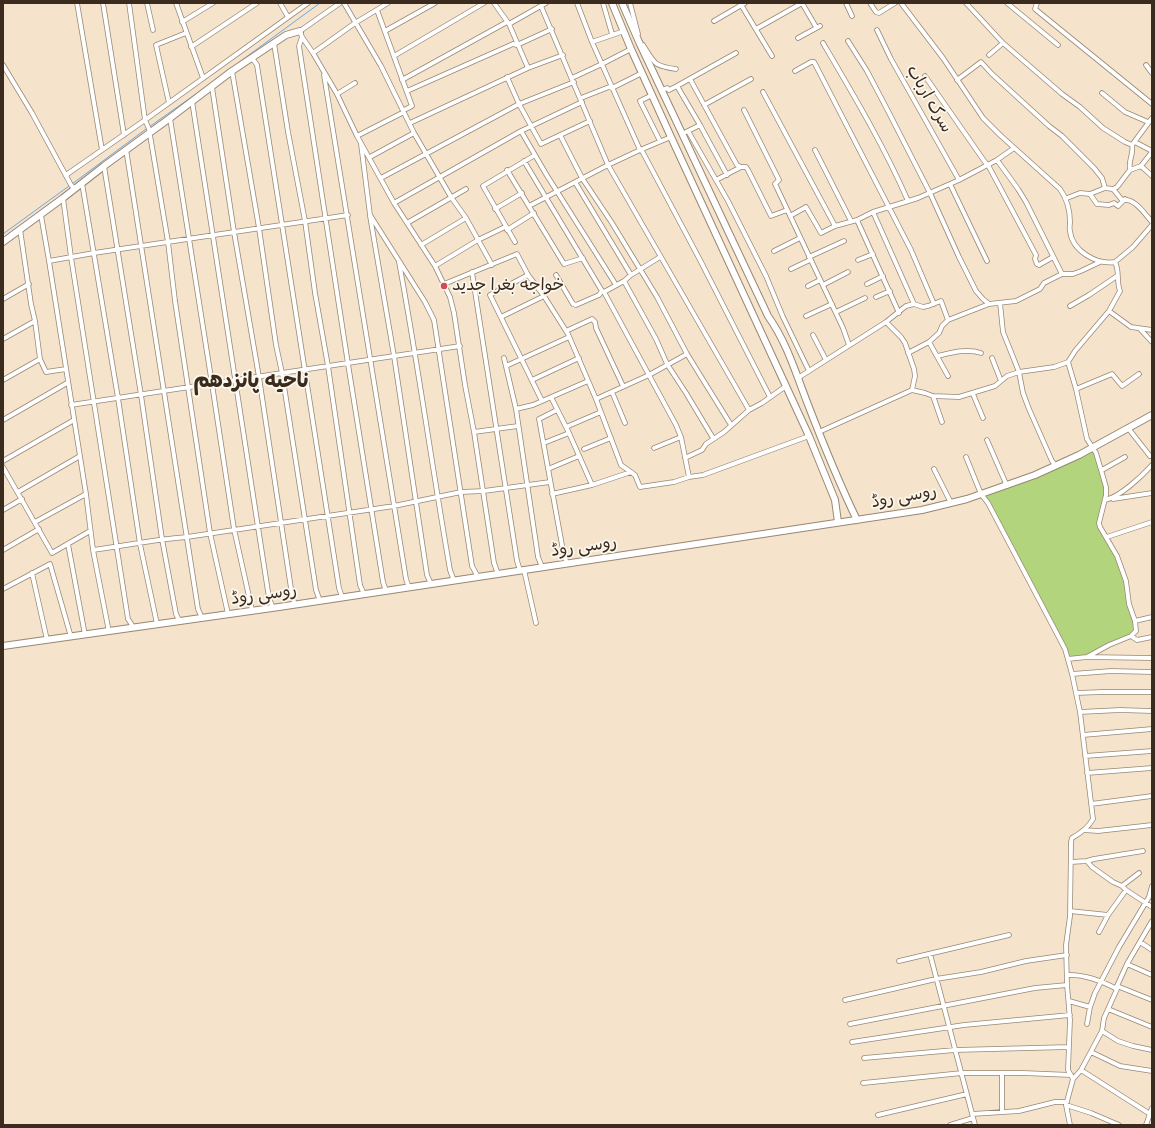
<!DOCTYPE html>
<meta charset="utf-8">
<style>
body{margin:0}
#map{position:relative;width:1155px;height:1128px;overflow:hidden;background:#f5e4cb;font-family:Caveat,sans-serif}
canvas{display:block}
.frame{position:absolute;inset:0;border:4px solid #3b2a1e;pointer-events:none}
</style>
<div id="map">
<canvas width="1155" height="1128"></canvas>
<div class="frame"></div>
</div>
<script>
const context = document.querySelector('canvas').getContext('2d');
context.lineJoin = 'round';
function paint(path, color) {
  context.fillStyle = color;
  context.fill(path, 'evenodd');
}
function trace(path, color, width, dash) {
  context.strokeStyle = color;
  context.lineWidth = width;
  context.lineCap = dash ? 'butt' : 'round';
  context.setLineDash(dash || []);
  context.stroke(path);
}
function label(font, color, halo, rows, align = 'center') {
  context.font = font + ' Caveat,"Playpen Sans Arabic",sans-serif';
  context.lineWidth = 3.5;
  context.setLineDash([]);
  context.textBaseline = 'middle';
  context.strokeStyle = halo;
  context.fillStyle = color;
  for (const [text, x, y, turn = 0] of rows) {
    context.save();
    context.translate(x, y);
    context.rotate((+turn || 0) * Math.PI / 180);
    context.textAlign = isNaN(turn) ? turn : align;
    if (halo) context.strokeText(text, 0, 0);
    context.fillText(text, 0, 0);
    context.restore();
  }
}
const green = new Path2D(`
 M 1093,447 L 1106,487 L 1099,523 L 1122,571 L 1136,631 L 1087,657 L 1068,659 L 981,494 L 996,490 Z`);
const stream = new Path2D(`
 M 238,63 L 320,3
 M 149,127 L 213,82
 M 72,184 L 146,129
 M 3,234 L 69,186`);
const street = new Path2D(`
 M 77,3 L 102,150
 M 103,3 L 124,135
 M 129,3 L 145,120 L 149,129 L 168,242 L 175,301 L 210,533 L 228,614
 M 147,3 L 153,30
 M 176,3 L 203,78
 M 280,3 L 288,17
 M 340,3 L 300,31 L 302,37 L 313,53 L 337,94 L 357,136 L 394,203 L 435,266 L 450,297 L 454,313 L 465,385 L 474,432 L 494,563 L 498,574
 M 344,3 L 381,66 L 414,133 L 451,197 L 466,218 L 492,265
 M 494,3 L 509,24 L 528,68
 M 577,3 L 592,42 L 640,150
 M 603,3 L 612,34
 M 630,3 L 638,34
 M 740,3 L 772,56
 M 802,3 L 816,27
 M 846,3 L 852,16
 M 870,3 L 876,12 L 879,13 L 895,3
 M 966,3 L 1003,43 L 1062,94 L 1080,107 L 1103,128 L 1125,142 L 1132,145
 M 1007,3 L 1058,45
 M 1037,3 L 1035,9 L 1152,104
 M 541,6 L 608,165 L 749,410
 M 377,10 L 412,106 L 404,110
 M 714,21 L 745,3
 M 182,22 L 213,3
 M 509,24 L 546,3
 M 756,29 L 802,3
 M 877,30 L 891,59 L 959,180
 M 385,31 L 435,3
 M 302,37 L 299,46 L 348,364 L 383,582 L 386,591
 M 798,38 L 820,26
 M 848,41 L 867,71 L 888,111 L 930,193 L 959,257 L 976,291 L 983,299 L 989,304
 M 592,42 L 624,31
 M 274,43 L 288,132 L 305,221 L 315,293 L 328,366 L 360,585 L 364,594
 M 823,43 C 853,94 884,146 908,201
 M 643,45 C 655,64 654,66 676,69
 M 191,47 L 257,3
 M 313,53 L 355,23 L 388,3
 M 989,55 L 1003,43
 M 394,56 L 484,3
 M 252,58 L 257,65 L 339,588 L 342,597
 M 3,65 L 32,113 L 71,185 L 75,189
 M 1146,65 L 1152,73
 M 232,71 L 259,228 L 276,345 L 282,373 L 316,590 L 320,601
 M 795,71 L 811,62 L 814,62 L 911,250 L 934,304
 M 324,75 L 406,579 L 409,588
 M 925,76 L 987,165
 M 507,77 L 519,104 L 541,144 L 590,121
 M 572,78 L 602,64 L 631,49
 M 690,79 L 737,165 L 741,167 L 746,167 L 748,170 L 771,216 L 787,210
 M 402,80 L 507,22
 M 957,80 L 981,62 L 992,74 L 1049,126 L 1062,136 L 1094,168 L 1102,178 L 1105,188
 M 677,86 L 700,125 L 727,175
 M 212,87 L 234,232 L 259,377 L 292,595 L 295,605
 M 662,90 L 667,88 L 669,90 L 677,86 L 736,53
 M 407,91 L 513,44 L 517,45 L 552,29
 M 763,92 L 835,226
 M 1102,93 L 1125,112 L 1148,122
 M 337,94 L 355,83
 M 652,95 L 640,101 L 660,141
 M 581,98 L 609,87 L 612,88 L 642,73
 M 192,101 L 269,598 L 273,608
 M 169,103 L 156,45 L 186,33
 M 704,105 L 751,79
 M 744,110 L 779,180 L 775,184 L 777,188 L 843,328 L 849,345
 M 170,118 L 212,384 L 234,529 L 252,610
 M 410,123 L 528,68 L 563,55
 M 521,131 L 546,174 L 616,285
 M 688,131 L 728,201 L 766,276 L 783,317 L 809,371
 M 686,132 L 700,125
 M 560,135 L 582,178 L 612,223 L 657,297 L 687,354 L 731,425
 M 357,136 L 404,112
 M 1135,142 L 1152,151
 M 361,144 L 370,215 L 425,302 L 434,320 L 472,566 L 478,577
 M 126,149 L 198,609 L 202,618
 M 641,149 L 700,260 L 770,397
 M 815,150 L 851,221
 M 370,157 L 414,133
 M 997,160 L 1018,189 L 1026,202 L 1062,274
 M 524,161 L 602,291 L 604,292 L 676,425 L 681,437 L 689,477
 M 988,165 L 1036,255 L 1035,259 L 1037,264 L 1039,265 L 1053,257
 M 104,166 L 141,395 L 162,539 L 176,614 L 180,622
 M 1141,166 L 1152,152
 M 507,170 L 564,264 L 583,258
 M 1130,170 L 1141,166 L 1152,176
 M 66,175 L 145,120 L 308,3
 M 381,178 L 519,104 L 574,82
 M 716,180 L 741,167
 M 575,182 L 631,275
 M 82,183 L 118,398 L 140,544 L 157,624
 M 950,184 L 987,261
 M 1113,189 L 1122,200 C 1135,198 1144,213 1152,222
 M 1090,194 L 1097,204 L 1109,205 L 1114,203 L 1118,206 L 1125,199
 M 63,198 L 71,257 L 128,619 L 134,628
 M 1067,198 L 1080,193 L 1090,194 L 1105,188 L 1113,189 L 1117,187 L 1130,170 C 1128,160 1134,154 1132,145 L 1152,118
 M 394,203 L 521,131 L 582,102
 M 529,206 L 608,165 L 640,150 L 671,137
 M 495,209 L 522,193
 M 873,212 L 914,304
 M 41,215 L 49,261 L 86,494 L 93,550 L 109,632
 M 370,216 L 394,356 L 427,575 L 431,584
 M 790,216 L 806,207 L 821,233 L 835,226 L 857,220 L 873,212 L 918,198 L 959,180 L 997,160 L 1014,148
 M 857,220 L 899,313
 M 407,223 L 466,189
 M 20,229 L 31,304 L 35,321 L 40,359 L 46,372 L 66,369
 M 507,230 L 534,213
 M 515,242 L 483,186 L 535,155
 M 421,245 L 466,218
 M 774,251 L 800,238
 M 809,257 L 844,241
 M 858,260 L 873,254
 M 49,261 L 94,253 L 348,215
 M 399,262 C 418,364 432,467 450,570 L 454,581
 M 1115,262 L 1133,247 L 1152,225
 M 435,266 L 478,240 L 505,227
 M 791,269 L 810,260
 M 472,272 L 517,561 L 520,570
 M 528,275 L 490,295 L 542,401
 M 556,275 L 573,304 L 576,305 L 599,295 L 602,291
 M 624,281 L 656,339 L 667,364 L 686,393 L 713,438
 M 444,284 L 517,254 L 528,275 L 544,296 L 568,334 L 596,399 L 621,465 L 635,475 L 640,487 L 674,482 L 689,477 L 703,475 L 809,436
 M 867,284 L 883,276
 M 823,285 L 848,272
 M 808,286 L 820,280
 M 604,292 L 624,281 L 631,275 L 660,257
 M 876,297 L 890,291
 M 3,299 L 29,284
 M 1000,303 L 1003,332 L 1019,372 L 1023,393 L 1029,409 L 1052,461 L 1056,466
 M 1070,306 L 1089,295 L 1117,276
 M 1109,311 L 1131,327 L 1152,330
 M 836,312 L 865,298
 M 806,316 L 832,304
 M 501,317 L 544,296
 M 886,322 L 901,337 L 905,343 L 914,369 L 915,376 L 912,390
 M 1140,329 L 1152,342
 M 566,331 L 592,319 L 595,322 L 596,328 L 623,386
 M 813,335 L 826,360
 M 3,339 L 35,321
 M 929,342 L 948,376
 M 908,353 L 929,342 L 939,333 L 942,326 L 948,320 L 989,304 L 1016,301 L 1040,289 L 1044,283 L 1062,274 L 1073,274 L 1081,271 L 1100,262
 M 938,356 C 950,353 968,348 981,353
 M 504,358 L 516,409 L 538,557 L 542,567
 M 992,358 L 1001,381
 M 1068,362 L 1076,389 L 1087,439 L 1096,453 L 1106,487 L 1106,495 L 1099,523 L 1100,527 L 1117,556 L 1126,581 L 1129,604 L 1135,621 L 1136,631 L 1131,636 L 1109,645 L 1087,657
 M 506,366 L 569,337
 M 798,378 L 886,322 L 906,306 L 914,304 L 923,307 L 928,306 L 941,301 L 948,320
 M 3,380 L 40,359
 M 532,380 L 579,358
 M 1076,389 L 1112,374 L 1122,386 L 1139,374
 M 612,392 L 625,423
 M 973,394 L 983,418
 M 933,396 L 942,422
 M 551,397 L 569,433 L 592,485
 M 596,399 L 649,375 L 687,354
 M 71,405 L 460,346
 M 516,409 L 533,405 L 588,381
 M 557,410 L 539,419 L 564,556 L 567,563
 M 3,420 L 67,383
 M 566,427 L 601,412
 M 1128,428 L 1150,456
 M 474,432 L 518,426
 M 819,432 L 912,390 L 925,393 L 933,396 L 959,397 L 995,386 L 1007,376 L 1019,372 L 1054,367 L 1068,362 L 1075,351 L 1109,311 L 1120,291 C 1116,280 1120,272 1115,262 C 1097,265 1072,251 1070,231 C 1069,228 1070,225 1070,222 C 1070,209 1067,199 1060,189 L 1000,135 L 983,118 L 943,58 L 901,3
 M 987,440 L 1007,486
 M 544,443 L 569,433
 M 654,448 L 681,437
 M 584,449 L 611,438
 M 966,457 L 981,494 L 988,503 L 1065,649 L 1072,674 L 1080,712 L 1093,819 C 1088,828 1081,833 1072,838 L 1071,842 L 1070,916 L 1066,945 L 1067,985 L 1070,1020 L 1068,1070 L 1073,1079
 M 685,458 L 702,450 L 706,444 L 724,432 L 749,410 L 762,403 L 786,386
 M 3,461 L 74,420
 M 3,467 L 52,553 L 90,531
 M 548,469 L 579,456
 M 934,469 L 951,503
 M 1102,470 L 1125,457
 M 18,492 L 80,456
 M 552,494 L 592,485 L 631,472
 M 1113,499 L 1152,493
 M 1105,500 C 1120,497 1142,476 1152,465
 M 3,510 L 22,499
 M 35,522 L 86,494
 M 1107,537 L 1152,522
 M 68,544 L 85,635
 M 3,550 L 39,529
 M 93,550 C 125,546 155,539 187,537 L 394,506 L 461,492 L 484,491 L 550,482
 M 524,570 L 536,623
 M 32,573 L 47,640
 M 3,589 L 50,564 L 71,637
 M 1135,621 L 1152,617
 M 1131,636 L 1137,640 L 1152,637
 M 1068,659 L 1087,657 L 1152,658
 M 1072,674 L 1111,671 L 1152,672
 M 1076,693 L 1103,692 L 1152,692
 M 1080,712 L 1120,710 L 1152,711
 M 1083,735 L 1152,729
 M 1085,756 L 1152,751
 M 1087,773 L 1152,768
 M 1091,804 L 1152,796
 M 1084,830 L 1098,831 L 1152,825
 M 1087,861 L 1092,867 L 1113,882 L 1122,886 L 1126,890 L 1152,907
 M 1071,862 L 1087,861 L 1094,859 L 1143,851
 M 1122,886 L 1139,873
 M 1070,911 L 1108,915
 M 1099,932 L 1108,915 L 1126,890
 M 1140,942 L 1152,950
 M 930,954 L 975,1125
 M 899,961 L 1009,935
 M 1127,964 L 1152,975
 M 1067,975 C 1085,974 1102,981 1117,989
 M 1117,986 L 1152,1000
 M 845,1000 L 936,979 L 981,972 L 1026,961 L 1067,955
 M 1069,1001 L 1090,1007
 M 1108,1009 L 1152,1027
 M 850,1024 L 1035,988 L 1067,985
 M 1087,1024 L 1090,1007 L 1095,993 L 1119,947 L 1149,897 L 1152,886
 M 1102,1031 L 1118,1041 L 1133,1046 L 1152,1050
 M 852,1042 L 964,1025 L 1070,1015
 M 1091,1052 L 1120,1066 L 1152,1071
 M 864,1058 L 955,1050 L 1069,1047
 M 1081,1070 L 1150,1114
 M 1002,1074 L 1002,1112
 M 863,1083 L 962,1073 L 1023,1073 L 1071,1075
 M 1066,1105 L 1091,1113 L 1119,1125
 M 972,1114 L 1019,1111 L 1055,1102 L 1067,1102
 M 878,1115 L 967,1094
 M 950,1125 L 973,1118
 M 1070,1125 L 1066,1105 L 1073,1079 L 1081,1070 L 1102,1031 L 1104,1018 L 1117,989 L 1117,986 L 1127,964 L 1152,921
 M 1146,1125 L 1152,1108`);
const secondary = new Path2D(`
 M 612,3 L 631,49 L 671,137 L 809,436 L 835,500 L 838,522
 M 622,3 L 639,42 L 768,316 C 787,343 795,371 807,402 C 822,441 838,481 857,520
 M 3,242 L 63,198 L 104,166 L 170,118 L 232,71 L 286,35 L 300,31
 M 3,646 L 279,607 L 922,510 L 967,499 L 1035,475 L 1079,455 L 1152,415`);
const markers = [
 [444,286,4,"#d1495b"]
];
const streetNames = [
 ["سرک ارباب",929,99,60],
 ["روسی روڈ",904,497,-10],
 ["روسی روڈ",584,547,-8],
 ["روسی روڈ",264,595,-8]
];
const poiNames = [
 ["خواجه بغرا جدید",452,286]
];
const districtNames = [
 ["ناحیه پانزدهم",251,381]
];
paint(green, '#b2d47c');
trace(stream, '#70a7de', 1);
trace(street, '#988774', 5.5);
trace(secondary, '#988774', 8);
trace(street, '#fff', 4);
trace(secondary, '#fff', 6);
for (const [x, y, r, color] of markers) {
  const dot = new Path2D();
  dot.arc(x, y, r, 0, 2 * Math.PI);
  context.fillStyle = color;
  context.fill(dot);
  trace(dot, '#fbf7ec', 1.5);
}
label('17px', '#3b2a1e', '#fbf7ec', streetNames);
label('17px', '#3b2a1e', '#fbf7ec', poiNames, 'left');
label('bold 21px', '#3b2a1e', '#fbf7ec', districtNames);
</script>
